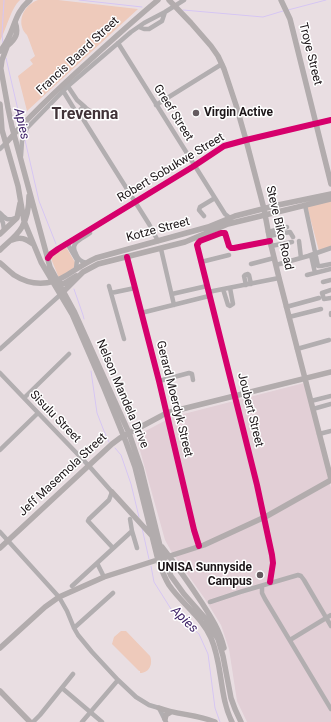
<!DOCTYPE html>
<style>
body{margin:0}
canvas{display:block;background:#e9dee2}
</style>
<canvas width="331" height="722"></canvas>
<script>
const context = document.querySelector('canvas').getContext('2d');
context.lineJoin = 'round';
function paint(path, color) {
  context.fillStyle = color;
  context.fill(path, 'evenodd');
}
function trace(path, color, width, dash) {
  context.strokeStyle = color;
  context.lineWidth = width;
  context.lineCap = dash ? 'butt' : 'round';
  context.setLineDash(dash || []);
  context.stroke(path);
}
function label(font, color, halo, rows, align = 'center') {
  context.font = font + ' Roboto,sans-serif';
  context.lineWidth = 3;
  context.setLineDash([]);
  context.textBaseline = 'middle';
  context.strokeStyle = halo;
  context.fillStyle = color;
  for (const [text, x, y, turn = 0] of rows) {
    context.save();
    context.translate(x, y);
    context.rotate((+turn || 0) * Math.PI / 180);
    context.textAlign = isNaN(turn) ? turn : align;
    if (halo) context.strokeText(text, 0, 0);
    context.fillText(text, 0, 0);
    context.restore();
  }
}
const built = new Path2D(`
 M 304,383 L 331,488 L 331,722 L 247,722 L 237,701 L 229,649 L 221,625 L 205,599 L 171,551 L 165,540 L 136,436 L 172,417 Z`);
const green = new Path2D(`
 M 0,0 L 20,0 C 11,8 6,30 0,41 Z
 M 38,0 L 58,0 L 138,9 L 27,111 L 18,76 L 33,64 L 30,60 L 35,56 C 32,49 30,42 27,35 C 25,33 23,31 22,27 C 19,15 27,4 38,0 Z
 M 331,200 L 331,249 L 319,251 L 307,206 Z
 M 66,247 L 76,264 L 76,266 L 59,278 L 50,256 Z
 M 121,631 L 126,631 L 150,656 C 153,663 150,673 140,673 L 140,671 L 139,671 L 112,644 L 114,637 Z`);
const stream = new Path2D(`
 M 79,0 L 142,7
 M 183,10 L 263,17 L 283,11
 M 288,10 L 326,0
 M 3,43 L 2,35 L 4,0
 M 6,58 L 21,123
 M 25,140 L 39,201 L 56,244
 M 74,289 L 83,315 L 84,319
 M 91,371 L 97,413 L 104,431 L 109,442
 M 115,448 L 121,455 L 131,484 L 139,517
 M 142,528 L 149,559
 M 151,566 L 154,582 L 171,609 L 199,634 L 208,654 L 215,708 L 220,722`);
const minor = new Path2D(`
 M 139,27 L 144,29 L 149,29 L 162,21 L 165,12
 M 118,43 L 225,214 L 230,218
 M 67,85 L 77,100 L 85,107
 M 62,89 L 79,117 C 85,121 91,118 90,111 L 86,108 L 82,108 L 79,111 L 79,116
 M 156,105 L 222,64
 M 83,119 L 149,224 L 158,241
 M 0,149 L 6,143
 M 21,156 L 22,141 L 27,128 L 68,86 L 131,32 L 144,23 L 165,12 L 184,0
 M 305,205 L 318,266 L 321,266 L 331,264
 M 0,213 C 6,219 7,221 15,218
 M 0,216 L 3,223 L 4,230
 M 204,216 L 199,210 L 200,207 L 215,198
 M 268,232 L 287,227
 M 269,236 L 290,232 L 293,237
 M 270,241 L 234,248 L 231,248 L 229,246 L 225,233 L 221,233 L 200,241 L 199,242 L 197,245 L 257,485 L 272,555 L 273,563 L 270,582
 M 299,241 L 301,258
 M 67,243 L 77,260 L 76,269
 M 271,246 L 292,242
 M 161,249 L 174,305
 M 311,255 L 315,273
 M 127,257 L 159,381 L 194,530 L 199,546
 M 48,258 L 51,254 L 58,249 L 194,166 L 224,146 L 246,140 L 331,120
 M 201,262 L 229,255
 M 86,263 C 80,261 78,259 76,254 C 69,242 82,239 90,233
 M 251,264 L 274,258
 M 276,265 L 308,256 L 331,248
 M 307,275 L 331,269
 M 323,282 L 331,280
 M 246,285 L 244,276 L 245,275 L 248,274 L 249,275 L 251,284
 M 109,286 L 111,293
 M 223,289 L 228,305 L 230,306 L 233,304 L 230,288
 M 331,290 L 322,293 L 324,299 L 331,298
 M 208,292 L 279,278
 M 172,294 L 207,286
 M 286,307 L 319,298
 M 141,313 L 209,296
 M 331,313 L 331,315
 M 289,317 L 321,309
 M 124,339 L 111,293 L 135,288
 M 0,349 L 60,295
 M 297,349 L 329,340
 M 0,373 L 89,466 L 112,492 L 109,500 L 89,519 L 88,521 L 113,548
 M 159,381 L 189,373 L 192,374 L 193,380
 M 24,398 L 69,354
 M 311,401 L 331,396
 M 313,409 L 331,404
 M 319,434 L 331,431
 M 0,450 L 38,413
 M 130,519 L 132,531 L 137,548
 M 0,532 L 59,597 L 67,611 L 74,628 L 78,635 L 92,652 L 118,680 L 136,697 L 149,705 L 159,708 L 166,722
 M 97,563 L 104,577
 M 72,586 L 132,531
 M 262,586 L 262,593 L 265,599 L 331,709
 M 210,602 L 240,592 L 298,575 L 301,576 L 304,580 L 331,626
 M 74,628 L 113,593
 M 290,640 L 331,615
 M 62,688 L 102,722
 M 33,722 L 40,715 L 73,674
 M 82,722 L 118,680`);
const major = new Path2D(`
 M 169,0 L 191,23 L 211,46 L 218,56 L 224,69 L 236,105 L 246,140 L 264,209 L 270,241 L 279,278 L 331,479
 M 281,0 L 290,19 L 331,184
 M 7,46 C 16,39 19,33 15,22
 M 0,51 C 15,35 12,14 30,0
 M 0,64 L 8,108 L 12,127 L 50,267 L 74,311 L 129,433 L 141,468 L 163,558 L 171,576 L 184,594 L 206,619 L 218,639 L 223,656 L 231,698 L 235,709 L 241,722
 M 1,67 L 2,60 L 8,44
 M 0,104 L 2,130 L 18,186 L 24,221 L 41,262 L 72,314 L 104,388 L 126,442 L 135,467 L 158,560 C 161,568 164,577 169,585 C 182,604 202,617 211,638 C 223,665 219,696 232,722
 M 6,143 C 32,113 60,87 89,61 C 112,40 134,20 158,0
 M 0,234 L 17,218 L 20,203
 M 12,240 C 20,236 26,239 33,244
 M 0,250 C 7,243 17,236 22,227 C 27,218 29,206 29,196
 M 0,263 C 5,267 9,271 14,275 C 31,286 50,286 67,275 C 77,269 85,263 96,258 L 208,227 L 235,216 L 278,205 L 331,194
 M 57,283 L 63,284 L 76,276
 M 62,293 L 83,272 L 98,264 L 185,242 L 228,224 L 265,215 L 331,199
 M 112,492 L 152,536
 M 162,547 C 176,565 189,583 202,603 C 211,617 220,631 224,648
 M 0,548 L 112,444 L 120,438 L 161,416 L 166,413 L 331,372
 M 0,648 L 45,607 L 59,597 L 104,577 L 204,545 L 267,516 L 331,480
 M 0,691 L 30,722
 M 159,708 C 177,715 197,714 215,722
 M 165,719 L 166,715 L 171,712`);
const cycleway = new Path2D(`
 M 270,241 L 234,248 L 231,248 L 229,246 L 225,233 L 221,233 L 200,241 L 199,242 L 197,245 L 257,485 L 272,555 L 273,563 L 270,582
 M 127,257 L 159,381 L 194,530 L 199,546
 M 48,258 L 51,254 L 58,249 L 194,166 L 224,146 L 246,140 L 331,120`);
const markers = [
 [196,113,4,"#645b5f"],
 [260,575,4,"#645b5f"]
];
const streetNames = [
 ["Troye Street",310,54,76],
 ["Francis Baard Street",78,56,-43],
 ["Greef Street",173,113,58],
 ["Robert Sobukwe Street",171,168,-31],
 ["Steve Biko Road",279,228,77],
 ["Kotze Street",158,230,-15],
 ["Nelson Mandela Drive",122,394,67],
 ["Gerard Moerdyk Street",174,399,76],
 ["Joubert Street",250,410,76],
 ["Sisulu Street",55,417,46],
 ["Jeff Masemola Street",63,475,-43]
];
const poiNames = [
 ["Virgin Active",204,113],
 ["UNISA Sunnyside",252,568,"right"],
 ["Campus",252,582,"right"]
];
const waterNames = [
 ["Apies",21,124,77],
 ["Apies",184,620,44]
];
const districtNames = [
 ["Trevenna",85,115]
];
paint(built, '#e2cfd6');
paint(green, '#eecabb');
trace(stream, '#d6c6f3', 1);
trace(minor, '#b2aeb0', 4.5);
trace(major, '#b2acad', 5.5);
trace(cycleway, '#d6006c', 6);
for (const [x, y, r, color] of markers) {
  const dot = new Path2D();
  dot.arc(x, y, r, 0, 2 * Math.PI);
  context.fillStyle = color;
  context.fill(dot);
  trace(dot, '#fff', 1.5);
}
label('12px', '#1c1518', '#fff', streetNames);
label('bold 12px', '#1c1518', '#fff', poiNames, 'left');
label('italic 13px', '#3d2066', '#fff', waterNames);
label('bold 16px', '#413338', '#fff', districtNames);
</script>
